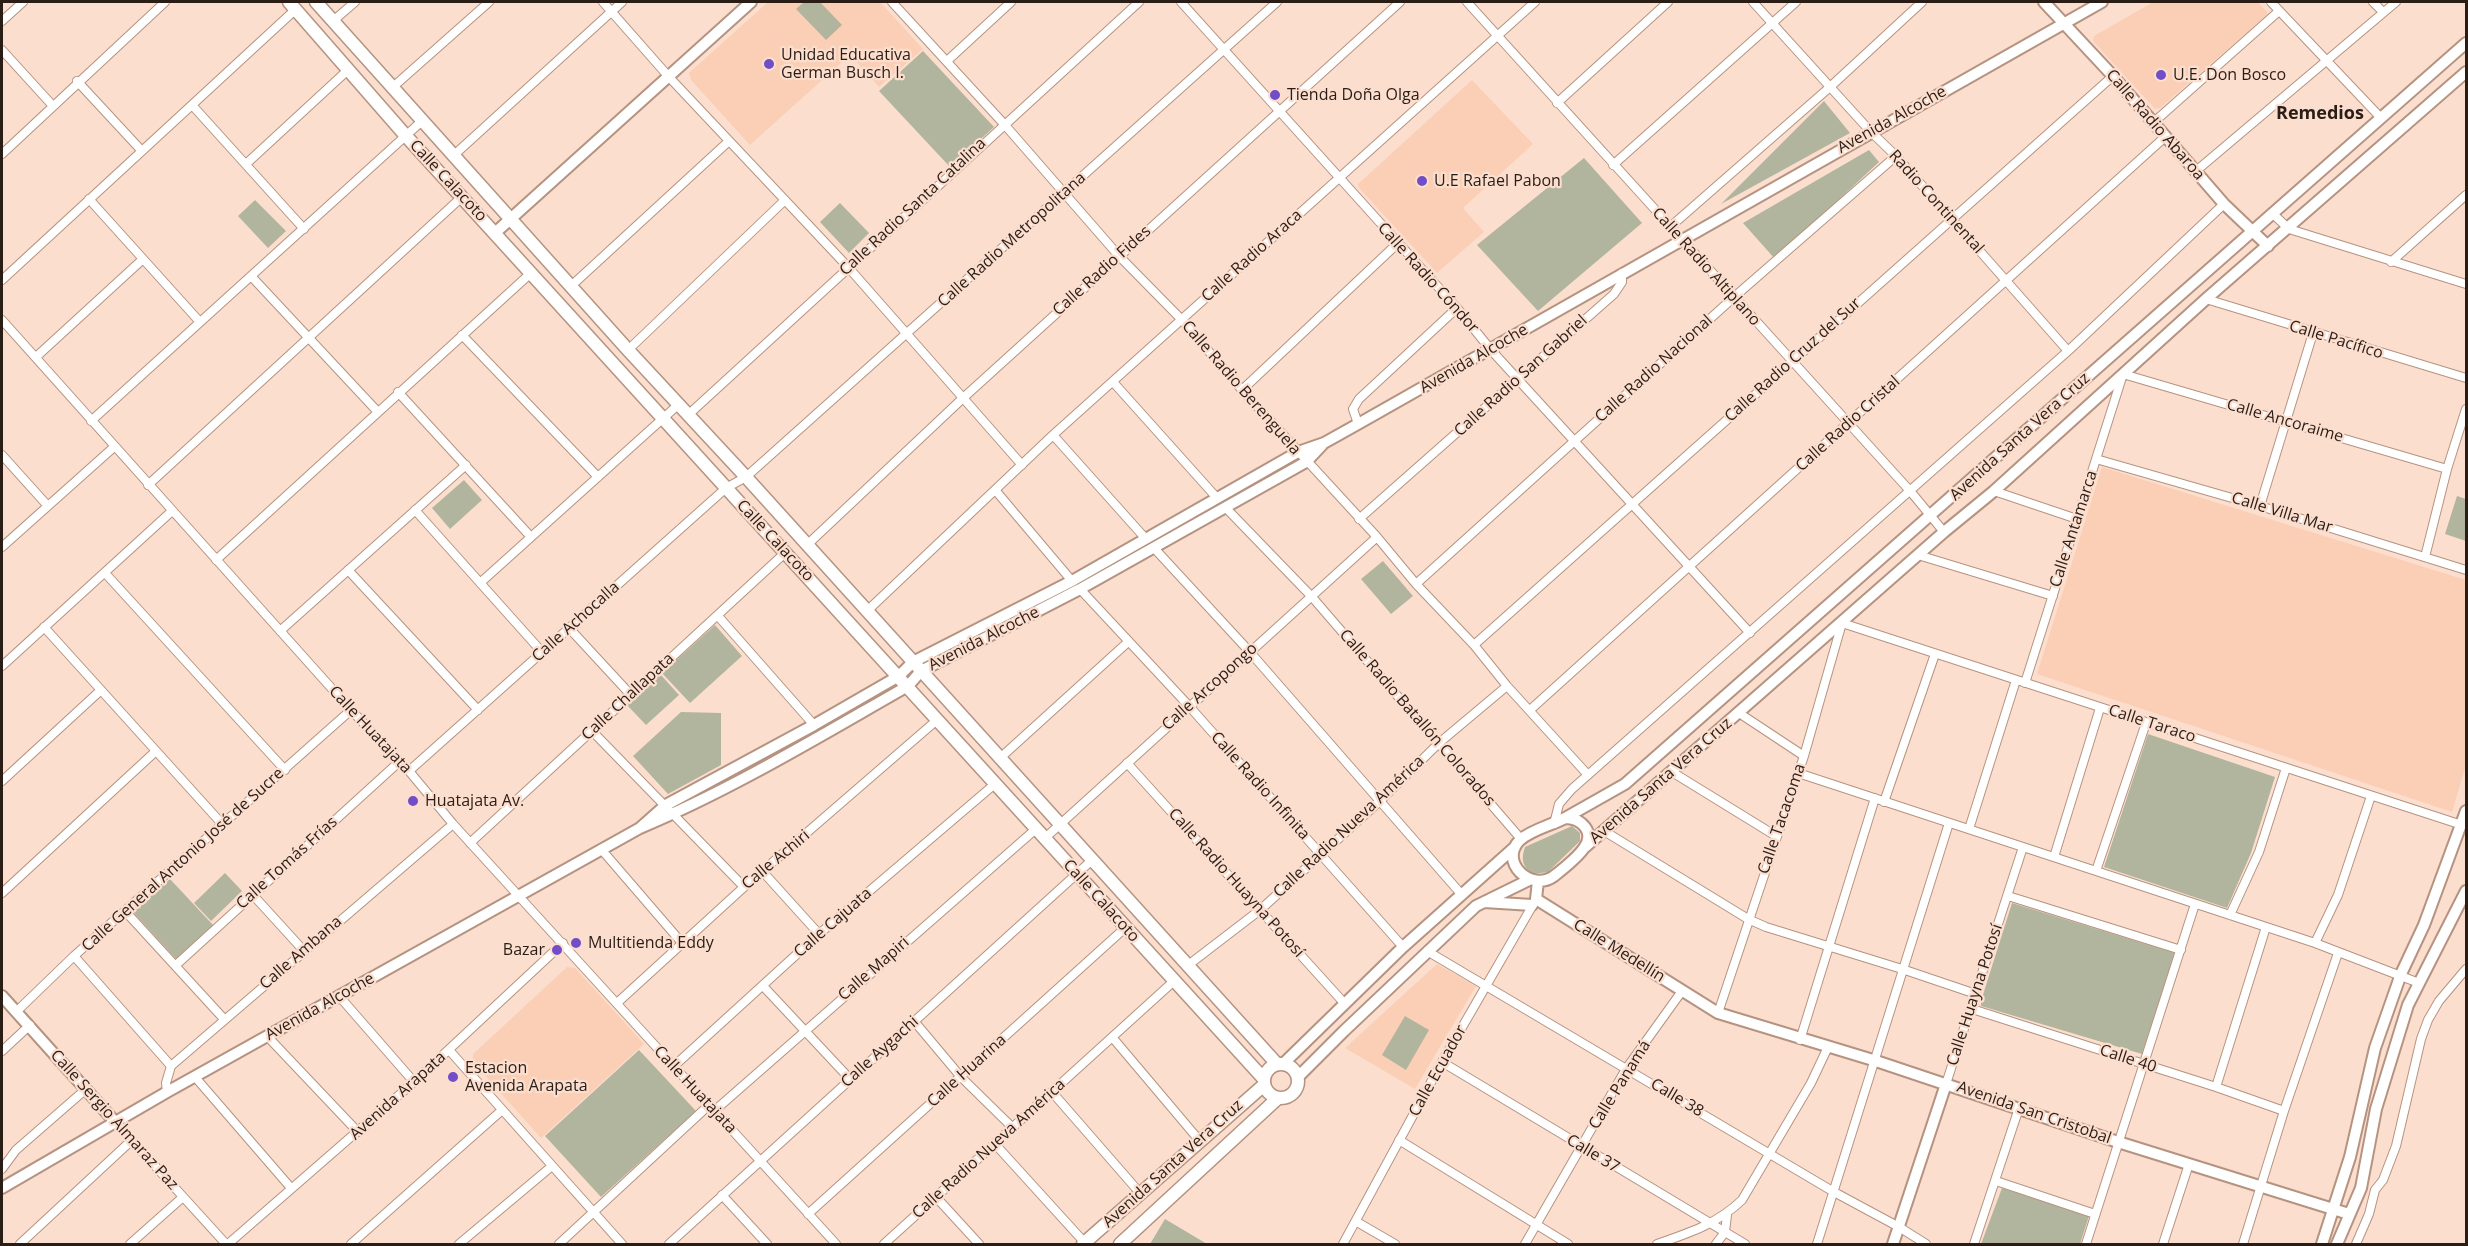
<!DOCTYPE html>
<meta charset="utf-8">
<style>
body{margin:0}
#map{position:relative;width:2468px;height:1246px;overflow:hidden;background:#fcdece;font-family:"Open Sans",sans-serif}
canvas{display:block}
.frame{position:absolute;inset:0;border:3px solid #2a1d16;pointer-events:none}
</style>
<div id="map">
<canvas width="2468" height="1246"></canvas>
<div class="frame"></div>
</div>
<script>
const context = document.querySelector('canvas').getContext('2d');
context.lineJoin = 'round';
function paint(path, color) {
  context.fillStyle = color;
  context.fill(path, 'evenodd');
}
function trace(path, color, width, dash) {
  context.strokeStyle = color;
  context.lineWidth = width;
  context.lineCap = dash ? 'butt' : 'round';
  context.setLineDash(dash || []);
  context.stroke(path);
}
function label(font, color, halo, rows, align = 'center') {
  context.font = font + ' "Open Sans",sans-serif';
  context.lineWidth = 4.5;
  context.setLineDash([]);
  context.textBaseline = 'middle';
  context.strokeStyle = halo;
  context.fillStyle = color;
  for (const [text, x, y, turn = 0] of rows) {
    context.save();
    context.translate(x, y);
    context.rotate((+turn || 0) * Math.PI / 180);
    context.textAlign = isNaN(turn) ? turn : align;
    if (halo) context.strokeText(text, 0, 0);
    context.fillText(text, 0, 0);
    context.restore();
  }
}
const built = new Path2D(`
 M 768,2 L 880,2 L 923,49 L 879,87 L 850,55 L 750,145 L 691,80 L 689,73 Z
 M 2153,2 L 2258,2 L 2267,12 L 2267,15 L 2160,108 L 2155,109 L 2093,41 L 2094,36 Z
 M 1472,80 L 1533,144 L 1463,208 L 1484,232 L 1437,273 L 1359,188 L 1358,184 Z
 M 2102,467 L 2466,580 L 2466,765 L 2452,812 L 2037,674 Z
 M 1437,964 L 1476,986 L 1415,1089 L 1345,1048 Z
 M 567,967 L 575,968 L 644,1044 L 541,1138 L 473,1062 L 473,1054 Z`);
const green = new Path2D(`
 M 804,2 L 820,2 L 842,25 L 826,40 L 796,9 Z
 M 923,51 L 994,127 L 950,167 L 879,91 Z
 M 1824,101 L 1850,133 L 1721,204 Z
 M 1869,150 L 1879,162 L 1775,259 L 1743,223 Z
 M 1584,158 L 1642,223 L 1538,311 L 1477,245 Z
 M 255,200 L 286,231 L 268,248 L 238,216 Z
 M 840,203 L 869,233 L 849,253 L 820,222 Z
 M 464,480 L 482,500 L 450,529 L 432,508 Z
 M 2457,496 L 2466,499 L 2466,541 L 2445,534 Z
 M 1383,561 L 1413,596 L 1391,614 L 1361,579 Z
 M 715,625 L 742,656 L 690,703 L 662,673 Z
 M 660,674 L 679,695 L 646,725 L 626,704 Z
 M 681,712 L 721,713 L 721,765 L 668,794 L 633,756 Z
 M 2148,734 L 2275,777 L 2251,853 L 2227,908 L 2104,867 Z
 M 1572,826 L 1580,833 L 1580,841 L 1548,872 L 1533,874 C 1522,867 1521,859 1525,847 Z
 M 225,873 L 242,891 L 211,921 L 194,903 Z
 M 170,879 L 213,925 L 176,959 L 133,912 Z
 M 2012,903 L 2175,953 L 2142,1054 L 1981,1006 L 1981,1001 Z
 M 1405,1016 L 1429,1030 L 1406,1070 L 1382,1055 Z
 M 639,1050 L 696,1111 L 601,1197 L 545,1136 Z
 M 2002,1188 L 2089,1216 L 2080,1244 L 1981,1244 Z
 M 1165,1219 L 1207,1244 L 1150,1244 Z`);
const street = new Path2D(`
 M 603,2 L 669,77 L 848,267 L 1022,465
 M 892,2 L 1004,124 L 1119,256 L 1181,319 L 1242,390 L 1377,537 L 1416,584 L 1474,645 L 1507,686 L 1588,775
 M 1181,2 L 1457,308 L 1491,350 L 1750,633
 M 1467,2 L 1911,492 L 1944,532
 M 1753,2 L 1871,132 L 1896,156 L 2068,351
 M 2271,2 L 2381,118
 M 2373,2 L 2383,12
 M 2,21 L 23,2
 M 333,21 L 355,2
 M 2,50 L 53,106
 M 947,61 L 1011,2
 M 77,81 L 141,150
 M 393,87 L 489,2
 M 1557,103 L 1668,2
 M 192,105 L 304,229
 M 2154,122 L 2279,11
 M 2,154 L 165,2
 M 453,156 L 622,2
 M 246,164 L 349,69
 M 1613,165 L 1796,2
 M 2196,171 L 2396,2
 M 89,199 L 199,321
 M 2272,213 L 2289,229 L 2466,284
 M 1670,227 L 1830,87 L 1922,2
 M 2391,262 L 2466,195
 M 251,276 L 377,411
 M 2,280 L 296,9
 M 570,287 L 729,141
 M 2206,299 L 2466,378
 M 2,320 L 351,710 L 409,771 L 453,824 L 836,1244
 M 462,335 L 598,477
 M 628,350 L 784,201
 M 36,357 L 143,259
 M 1113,382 L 1217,498
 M 1242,390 L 1398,243
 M 398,392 L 531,537
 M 688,415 L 1139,2
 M 91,421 L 422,121
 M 1358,424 L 1353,409 L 1359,399 L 1457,308
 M 1053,435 L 1145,538
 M 2,455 L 47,505
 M 2096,459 L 2260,506 L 2466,570
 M 148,485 L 463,196
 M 996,491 L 1072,581
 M 1994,491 L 2077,519
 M 2260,506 L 2313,333
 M 1225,507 L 1312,597 L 1521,839
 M 415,510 L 542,652
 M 1359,519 L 1614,294 L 1622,282 L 1622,273
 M 808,544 L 962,399 L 1400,2
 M 2,547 L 114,447
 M 1154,548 L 1249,651 L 1462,895
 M 1918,555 L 2053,596
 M 2425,557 L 2447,469 L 2466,409
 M 216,560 L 532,272
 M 348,570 L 478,710
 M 105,573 L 285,770
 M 480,583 L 679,404
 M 1416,584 L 1733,298 L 1896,156
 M 1080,589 L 1189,706 L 1403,947
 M 867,611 L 1053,435 L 1535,2
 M 718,616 L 814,725
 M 44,627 L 223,825
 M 569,628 L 630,694
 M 280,631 L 466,465
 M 1474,645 L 2113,76
 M 2,666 L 172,511
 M 2025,683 L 2123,374 L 2447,469
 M 1530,710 L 2165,137
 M 1739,713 L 1804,756
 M 592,731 L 744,887
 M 999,759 L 1128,642
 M 1127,763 L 1345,1004
 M 409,771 L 726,488 L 746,477 L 1277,2
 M 1672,772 L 1776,836
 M 1798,773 L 2315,943 L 2419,983
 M 2,781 L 101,690
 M 1884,802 L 1935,654
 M 1554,824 L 1559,804 L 1572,789 L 2068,351 L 2224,204
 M 1969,829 L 2016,680
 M 1604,831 L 1748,919 L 1766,927 L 1902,969 L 1976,994
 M 1045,838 L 1377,537
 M 470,843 L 786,552
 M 601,849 L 682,943
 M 2054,857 L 2100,708
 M 2096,871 L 2146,723
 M 763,872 L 819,934
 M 2,893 L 156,751
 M 253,895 L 304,951
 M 2008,896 L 2181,950
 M 125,911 L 224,1019
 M 2230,915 L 2259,852 L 2286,768
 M 2315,943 L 2338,895 L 2371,796
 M 1427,951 L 1834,1192 L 1899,1227 L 1926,1244
 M 74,956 L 171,1066
 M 176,965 L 399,762
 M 1187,966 L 1260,910 L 1381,800 L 1439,743 L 1507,686
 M 763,986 L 850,1079
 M 339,996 L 414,1082
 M 617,1003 L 744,887 L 937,720
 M 1972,1009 L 2216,1087 L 2284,1111
 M 16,1012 L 74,956 L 351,710
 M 1718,1013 L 1804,756 L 1842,623 L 2462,825
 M 914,1021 L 961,1077 L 1013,1128
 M 267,1036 L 358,1132
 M 1112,1037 L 1199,1140
 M 1800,1040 L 1875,798
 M 449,1050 L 622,1244
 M 2,1051 L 30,1025
 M 1442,1062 L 1745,1244
 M 673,1067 L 819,934 L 996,783
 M 195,1077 L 291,1188
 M 1946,1084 L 2023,847
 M 2216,1087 L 2266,927
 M 167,1092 L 166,1083 L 171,1066 L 453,824
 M 1052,1092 L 1140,1193
 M 713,1112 L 1037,828
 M 116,1123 L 226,1244
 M 1399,1140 L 1568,1244
 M 995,1144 L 1085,1243
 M 2,1169 L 16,1150 L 86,1089
 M 1996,1181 L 2095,1214
 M 722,1195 L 767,1244
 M 936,1197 L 979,1244
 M 808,1214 L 1125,928
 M 1357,1222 L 1395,1244
 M 20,1244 L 132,1140
 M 130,1244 L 183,1197
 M 228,1244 L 414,1082 L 563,943
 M 351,1244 L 501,1111
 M 459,1244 L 552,1166
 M 559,1244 L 708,1106
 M 669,1244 L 1091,861
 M 884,1244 L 1174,981
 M 1343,1244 L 1442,1062 L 1534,903
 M 1525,1244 L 1626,1069 L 1682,991
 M 1657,1244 C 1689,1233 1717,1224 1742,1200 L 1811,1083 L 1828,1047
 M 1716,1244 L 1725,1232 L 1727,1215
 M 1817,1244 L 1949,823
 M 1974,1244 L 2019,1108
 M 2086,1244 L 2195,904
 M 2163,1244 L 2189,1164
 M 2243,1244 L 2284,1111 L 2338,953
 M 2356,1244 L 2369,1214 L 2375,1190 L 2383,1180 L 2396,1146 L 2421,1039 L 2428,1020 L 2439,1001 L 2466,969`);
const secondary = new Path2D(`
 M 2044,2 L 2113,76 L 2224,204 L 2268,246
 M 496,232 L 751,2
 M 1565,818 L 1625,784 L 2466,43
 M 1565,818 C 1581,818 1596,832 1584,848 C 1577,858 1563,869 1554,876 C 1531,893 1498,861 1520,840 C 1531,830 1552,825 1565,818 Z
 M 640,828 L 666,805 L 814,725 L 899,676 L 913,662 L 1072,581 L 1298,452 L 1324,443 L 1358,424 L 2102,2
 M 1584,848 L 1944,532 L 1994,491 L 2206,299 L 2466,72
 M 1538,881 L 1536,899 L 1718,1013 L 1873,1060 L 2118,1142 L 2349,1214
 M 1484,902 L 1532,905
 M 2,996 L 116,1123
 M 1284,1063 L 1403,947 L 1515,847
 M 1298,1077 L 1344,1031 L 1476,906 L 1529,880
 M 2,1188 L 167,1092 L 640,828 C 733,789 820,736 908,686 L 921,671 L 1080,589 L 1306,462 L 1322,445
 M 1893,1244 L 1946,1084
 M 2322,1244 L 2350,1157 L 2375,1048 L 2401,974 L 2424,925 L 2466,811
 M 2337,1244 L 2361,1188 L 2376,1109 L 2408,1005 L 2466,891`);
const primary = new Path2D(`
 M 289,2 L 406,136 L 1263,1078
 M 316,2 L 628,350 L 746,477 L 1277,1064
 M1264 1081a17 17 0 1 1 34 0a17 17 0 1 1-34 0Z
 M 1083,1244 L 1264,1085
 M 1120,1244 L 1278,1098`);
const markers = [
 [769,64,6,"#714ec8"],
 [2161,75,6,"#714ec8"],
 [1275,95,6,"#714ec8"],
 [1422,181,6,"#714ec8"],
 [413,801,6,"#714ec8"],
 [576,943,6,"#714ec8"],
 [557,950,6,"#714ec8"],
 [453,1077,6,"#714ec8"]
];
const poiNames = [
 ["Unidad Educativa",781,55],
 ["German Busch I.",781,73],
 ["U.E. Don Bosco",2173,75],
 ["Tienda Doña Olga",1287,95],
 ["U.E Rafael Pabon",1434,181],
 ["Huatajata Av.",425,801],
 ["Multitienda Eddy",588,943],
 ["Bazar",545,950,"right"],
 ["Estacion",465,1068],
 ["Avenida Arapata",465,1086]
];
const streetNames = [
 ["Avenida Alcoche",1892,120,-29],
 ["Calle Radio Abaroa",2155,125,49],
 ["Calle Calacoto",448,181,47],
 ["Radio Continental",1936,202,48],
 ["Calle Radio Santa Catalina",913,207,-43],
 ["Calle Radio Metropolitana",1012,240,-42],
 ["Calle Radio Araca",1252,256,-42],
 ["Calle Radio Altiplano",1706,267,48],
 ["Calle Radio Fides",1102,271,-42],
 ["Calle Radio Cóndor",1428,278,48],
 ["Calle Pacífico",2336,340,17],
 ["Avenida Alcoche",1474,359,-30],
 ["Calle Radio Cruz del Sur",1793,360,-42],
 ["Calle Radio Nacional",1654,369,-42],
 ["Calle Radio San Gabriel",1521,376,-42],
 ["Calle Radio Berenguela",1241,388,49],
 ["Calle Ancoraime",2285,421,16],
 ["Calle Radio Cristal",1848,424,-42],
 ["Avenida Santa Vera Cruz",2020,437,-42],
 ["Calle Villa Mar",2282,513,17],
 ["Calle Antamarca",2074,529,-72],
 ["Calle Calacoto",775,541,47],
 ["Calle Achocalla",576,622,-42],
 ["Avenida Alcoche",984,639,-27],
 ["Calle Arcopongo",1210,687,-42],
 ["Calle Challapata",628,697,-43],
 ["Calle Radio Batallón Colorados",1417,718,49],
 ["Calle Taraco",2152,724,18],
 ["Calle Huatajata",370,730,47],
 ["Avenida Santa Vera Cruz",1661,781,-41],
 ["Calle Radio Infinita",1260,786,48],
 ["Calle Tacacoma",1782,819,-71],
 ["Calle Radio Nueva América",1349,827,-43],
 ["Calle General Antonio José de Sucre",183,860,-42],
 ["Calle Achiri",776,860,-40],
 ["Calle Tomás Frías",287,863,-42],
 ["Calle Radio Huayna Potosí",1236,883,48],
 ["Calle Calacoto",1101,901,48],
 ["Calle Cajuata",833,923,-41],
 ["Calle Medellín",1619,951,32],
 ["Calle Ambana",301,953,-41],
 ["Calle Mapiri",874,969,-41],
 ["Calle Huayna Potosí",1975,995,-72],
 ["Avenida Alcoche",320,1007,-29],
 ["Calle Aygachi",880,1052,-42],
 ["Calle 40",2128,1059,18],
 ["Calle Huarina",967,1071,-42],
 ["Calle Ecuador",1438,1071,-61],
 ["Calle Panamá",1620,1085,-58],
 ["Calle Huatajata",695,1090,47],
 ["Avenida Arapata",398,1096,-42],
 ["Calle 38",1677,1098,31],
 ["Avenida San Cristobal",2034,1113,19],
 ["Calle Sergio Almaraz Paz",114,1120,48],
 ["Calle Radio Nueva América",989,1149,-42],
 ["Calle 37",1593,1154,31],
 ["Avenida Santa Vera Cruz",1173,1164,-42]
];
const neighbourhoodNames = [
 ["Remedios",2320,114]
];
paint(built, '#fbcfb6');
paint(green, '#b2b59d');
trace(street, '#b59380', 10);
trace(secondary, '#b59380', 14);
trace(primary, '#b59380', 15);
trace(street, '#fff', 8);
trace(secondary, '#fff', 10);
trace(primary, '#fff', 12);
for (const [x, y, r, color] of markers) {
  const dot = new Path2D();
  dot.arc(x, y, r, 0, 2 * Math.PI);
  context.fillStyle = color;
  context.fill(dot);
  trace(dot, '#fcdece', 2);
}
label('16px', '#2a1d16', '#fcdece', poiNames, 'left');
label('16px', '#2a1d16', '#fcdece', streetNames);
label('bold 18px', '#2a1d16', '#fcdece', neighbourhoodNames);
</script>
